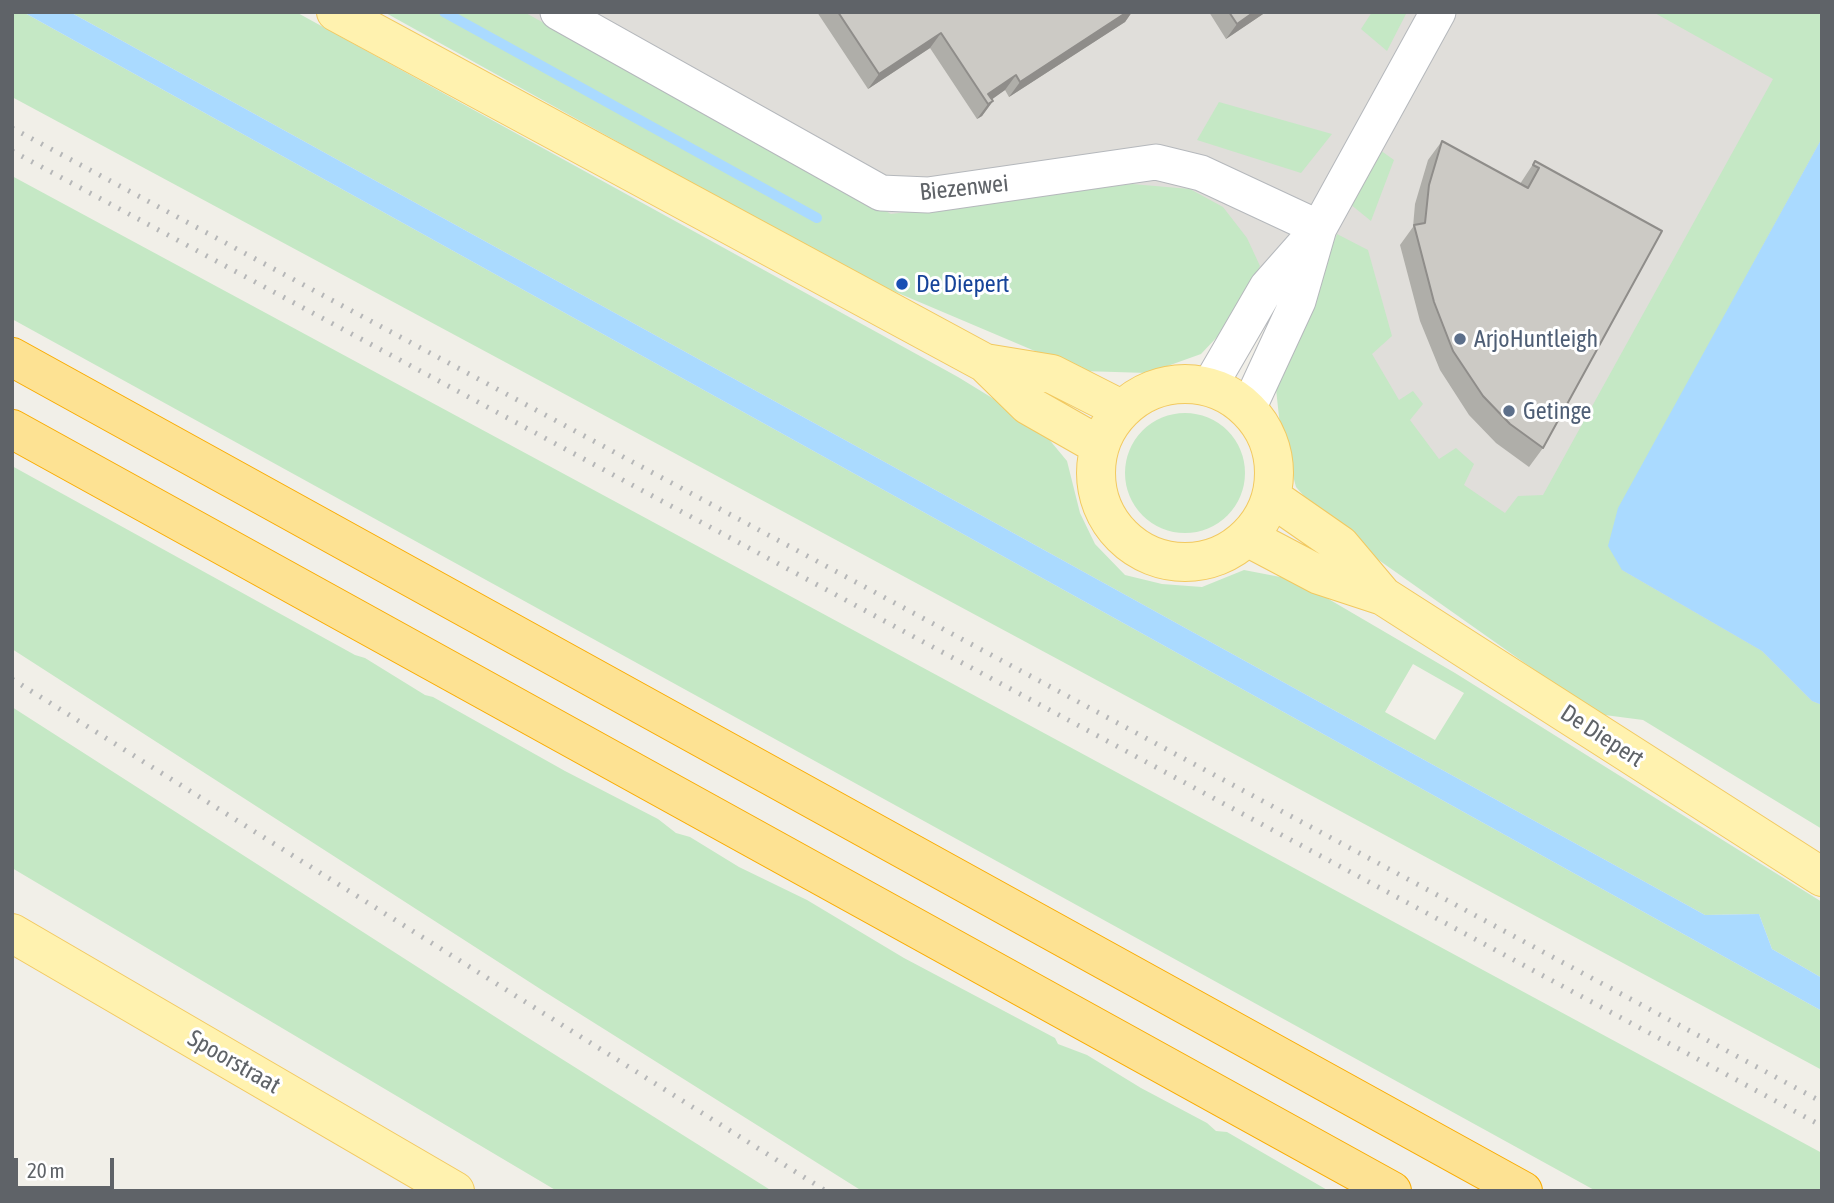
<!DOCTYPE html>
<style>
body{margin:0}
#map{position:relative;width:1834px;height:1203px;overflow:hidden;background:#f1efe8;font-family:"Asap Condensed",sans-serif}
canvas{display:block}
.frame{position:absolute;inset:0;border:14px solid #5f6368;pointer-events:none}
.scale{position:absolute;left:14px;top:1158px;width:100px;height:32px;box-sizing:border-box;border:4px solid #5f6368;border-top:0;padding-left:9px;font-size:21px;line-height:24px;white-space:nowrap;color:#5f6368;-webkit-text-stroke:5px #fff;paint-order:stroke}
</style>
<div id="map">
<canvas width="1834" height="1203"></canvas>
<div class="frame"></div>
<div class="scale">20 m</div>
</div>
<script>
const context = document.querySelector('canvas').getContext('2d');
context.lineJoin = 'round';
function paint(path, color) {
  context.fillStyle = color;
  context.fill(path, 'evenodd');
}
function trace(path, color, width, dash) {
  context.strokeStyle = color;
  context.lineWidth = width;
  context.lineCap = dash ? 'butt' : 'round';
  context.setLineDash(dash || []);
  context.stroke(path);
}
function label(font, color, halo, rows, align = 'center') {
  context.font = font + ' "Asap Condensed",sans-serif';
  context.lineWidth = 6;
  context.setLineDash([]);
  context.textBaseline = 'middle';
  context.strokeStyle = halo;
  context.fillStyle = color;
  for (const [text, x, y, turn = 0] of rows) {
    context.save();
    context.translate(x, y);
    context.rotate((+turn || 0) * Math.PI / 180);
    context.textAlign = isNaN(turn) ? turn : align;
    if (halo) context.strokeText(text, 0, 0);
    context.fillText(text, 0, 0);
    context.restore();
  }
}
const industrial = new Path2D(`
 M 452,12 L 1822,12 L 1822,805 L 1371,409 L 1316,317 L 1236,287 L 1003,271 Z`);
const green = new Path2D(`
 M 12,12 L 23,12 L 1822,1011 L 1822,1070 L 12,97 Z
 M 70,12 L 296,12 L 958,377 L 1038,426 L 1067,461 L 1080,513 L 1095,544 L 1125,575 L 1162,584 L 1202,587 L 1244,570 L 1296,580 L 1455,673 L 1822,902 L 1822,978 L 1772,949 L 1759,914 L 1705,915 ZM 1413,664 L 1464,693 L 1435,740 L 1385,712 Z
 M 384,12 L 524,12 L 891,214 L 1132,184 L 1190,189 L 1223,207 L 1247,238 L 1260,266 L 1236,317 L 1201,354 L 1148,373 L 1082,371 L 865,279 Z
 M 1372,12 L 1407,12 L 1387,51 L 1361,29 Z
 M 1653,12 L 1822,12 L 1822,138 L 1619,508 L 1622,570 L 1762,651 L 1812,701 L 1822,705 L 1822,829 L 1643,720 L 1597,714 L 1329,525 L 1296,487 L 1280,426 L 1276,389 L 1337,234 L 1368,250 L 1392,336 L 1372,354 L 1399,400 L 1413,391 L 1423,404 L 1410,420 L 1439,459 L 1456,448 L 1474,464 L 1464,485 L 1505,513 L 1518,496 L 1543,495 L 1773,79 Z
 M 1219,102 L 1332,134 L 1301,173 L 1197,140 Z
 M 1380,150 L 1394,160 L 1371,221 L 1350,204 Z
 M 12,176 L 1822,1153 L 1822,1191 L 1596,1191 L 12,319 Z
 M1125 473a60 60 0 1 1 120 0a60 60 0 1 1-120 0Z
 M 12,466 L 355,655 L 365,658 L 425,695 L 433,697 L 565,771 L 658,819 L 676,833 L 690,837 L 739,867 L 807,900 L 904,958 L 1055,1038 L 1058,1044 L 1087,1055 L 1141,1088 L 1207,1123 L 1216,1131 L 1227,1132 L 1329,1191 L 862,1191 L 545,992 L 12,649 Z
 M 12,707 L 522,1034 L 772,1191 L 557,1191 L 12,868 Z`);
const water = new Path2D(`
 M 23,12 L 70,12 L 1705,915 L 1759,914 L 1772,949 L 1822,978 L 1822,1011 Z
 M 1822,138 L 1822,705 L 1812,701 L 1762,651 L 1622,570 L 1608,546 L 1618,508 Z`);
const stream = new Path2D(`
 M 444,12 L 817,218`);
const minor = new Path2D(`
 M 558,12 L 881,193 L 928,195 L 1156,162 L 1201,173 L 1319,228
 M 1209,387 L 1267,287 L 1312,236
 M 1248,409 L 1298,301 L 1319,228 L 1438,12`);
const major = new Path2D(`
 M 336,12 L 985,363 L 1028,405 L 1100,446
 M 985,363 L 1052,374 L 1121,409
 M1096 473a89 89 0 1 1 178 0a89 89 0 1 1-178 0Z
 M 1271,497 L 1340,545 L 1383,596
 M 1247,537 L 1319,575 L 1383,596 L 1822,877
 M 12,933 L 455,1191`);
const highway = new Path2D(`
 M 12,357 L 1523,1191
 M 12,429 L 1392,1191`);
const rail = new Path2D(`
 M 12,128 L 1822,1102
 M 12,151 L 1822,1126
 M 12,679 L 826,1191`);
const wall = new Path2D(`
 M 817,12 L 1132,12 L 1125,22 L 1009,97 L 1005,90 L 991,99 L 993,101 L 982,116 L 977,119 L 930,48 L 868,89 Z
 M 1209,12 L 1266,12 L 1226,39 Z
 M 1442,141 L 1520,184 L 1535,161 L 1662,231 L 1543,448 L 1529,467 L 1496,443 L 1469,415 L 1440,370 L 1420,321 L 1400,245 L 1413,227 L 1415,204 L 1428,160 Z`);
const shadedWall = new Path2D(`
 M 1127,12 L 1132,12 L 1125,22 L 1009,97 L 1020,82 Z
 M 1254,12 L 1266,12 L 1226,39 L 1237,24 Z
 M 941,33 L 930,48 L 868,89 L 879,74 Z
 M 1016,75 L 1005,90 L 987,103 L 988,94 Z
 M 993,101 L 982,116 L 977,119 L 988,104 Z`);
const building = new Path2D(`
 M 838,12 L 1127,12 L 1020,82 L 1016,75 L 988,94 L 993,101 L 988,104 L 941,33 L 879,74 Z
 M 1229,12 L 1254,12 L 1237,24 Z
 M 1442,141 L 1528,188 L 1539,168 L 1533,165 L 1535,161 L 1662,231 L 1543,448 L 1510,424 L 1483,396 L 1453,351 L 1434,302 L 1414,225 L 1425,223 L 1429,185 Z`);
const markers = [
 [902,284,7,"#1a4fb4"],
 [1460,339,7,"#5c6f8a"],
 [1509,411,7,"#5c6f8a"]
];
const streetNames = [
 ["Biezenwei",964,188,-6],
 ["De Diepert",1602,736,33],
 ["Spoorstraat",234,1062,30]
];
const transitNames = [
 ["De Diepert",916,284]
];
const serviceNames = [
 ["ArjoHuntleigh",1474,339],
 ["Getinge",1523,411]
];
paint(industrial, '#e0deda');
paint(green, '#c5e8c5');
paint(water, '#aadaff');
trace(stream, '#aadaff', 10);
trace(minor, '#b5b8bc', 37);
trace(major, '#f2c960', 40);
trace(highway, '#f9ab00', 40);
trace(minor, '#fff', 35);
trace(major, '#fff2af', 38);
trace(highway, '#fde293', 38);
trace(rail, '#b6b7b8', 5, [2, 9]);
paint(wall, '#afaea9');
paint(shadedWall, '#8f8d8a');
paint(building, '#cccac5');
trace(building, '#8f8d8a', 2);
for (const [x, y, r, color] of markers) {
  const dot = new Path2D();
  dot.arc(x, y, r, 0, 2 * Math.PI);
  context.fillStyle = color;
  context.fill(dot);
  trace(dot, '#fff', 2.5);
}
label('24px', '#5f6368', '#fff', streetNames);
label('24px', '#164399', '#fff', transitNames, 'left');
label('24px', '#4e5e75', '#fff', serviceNames, 'left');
</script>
